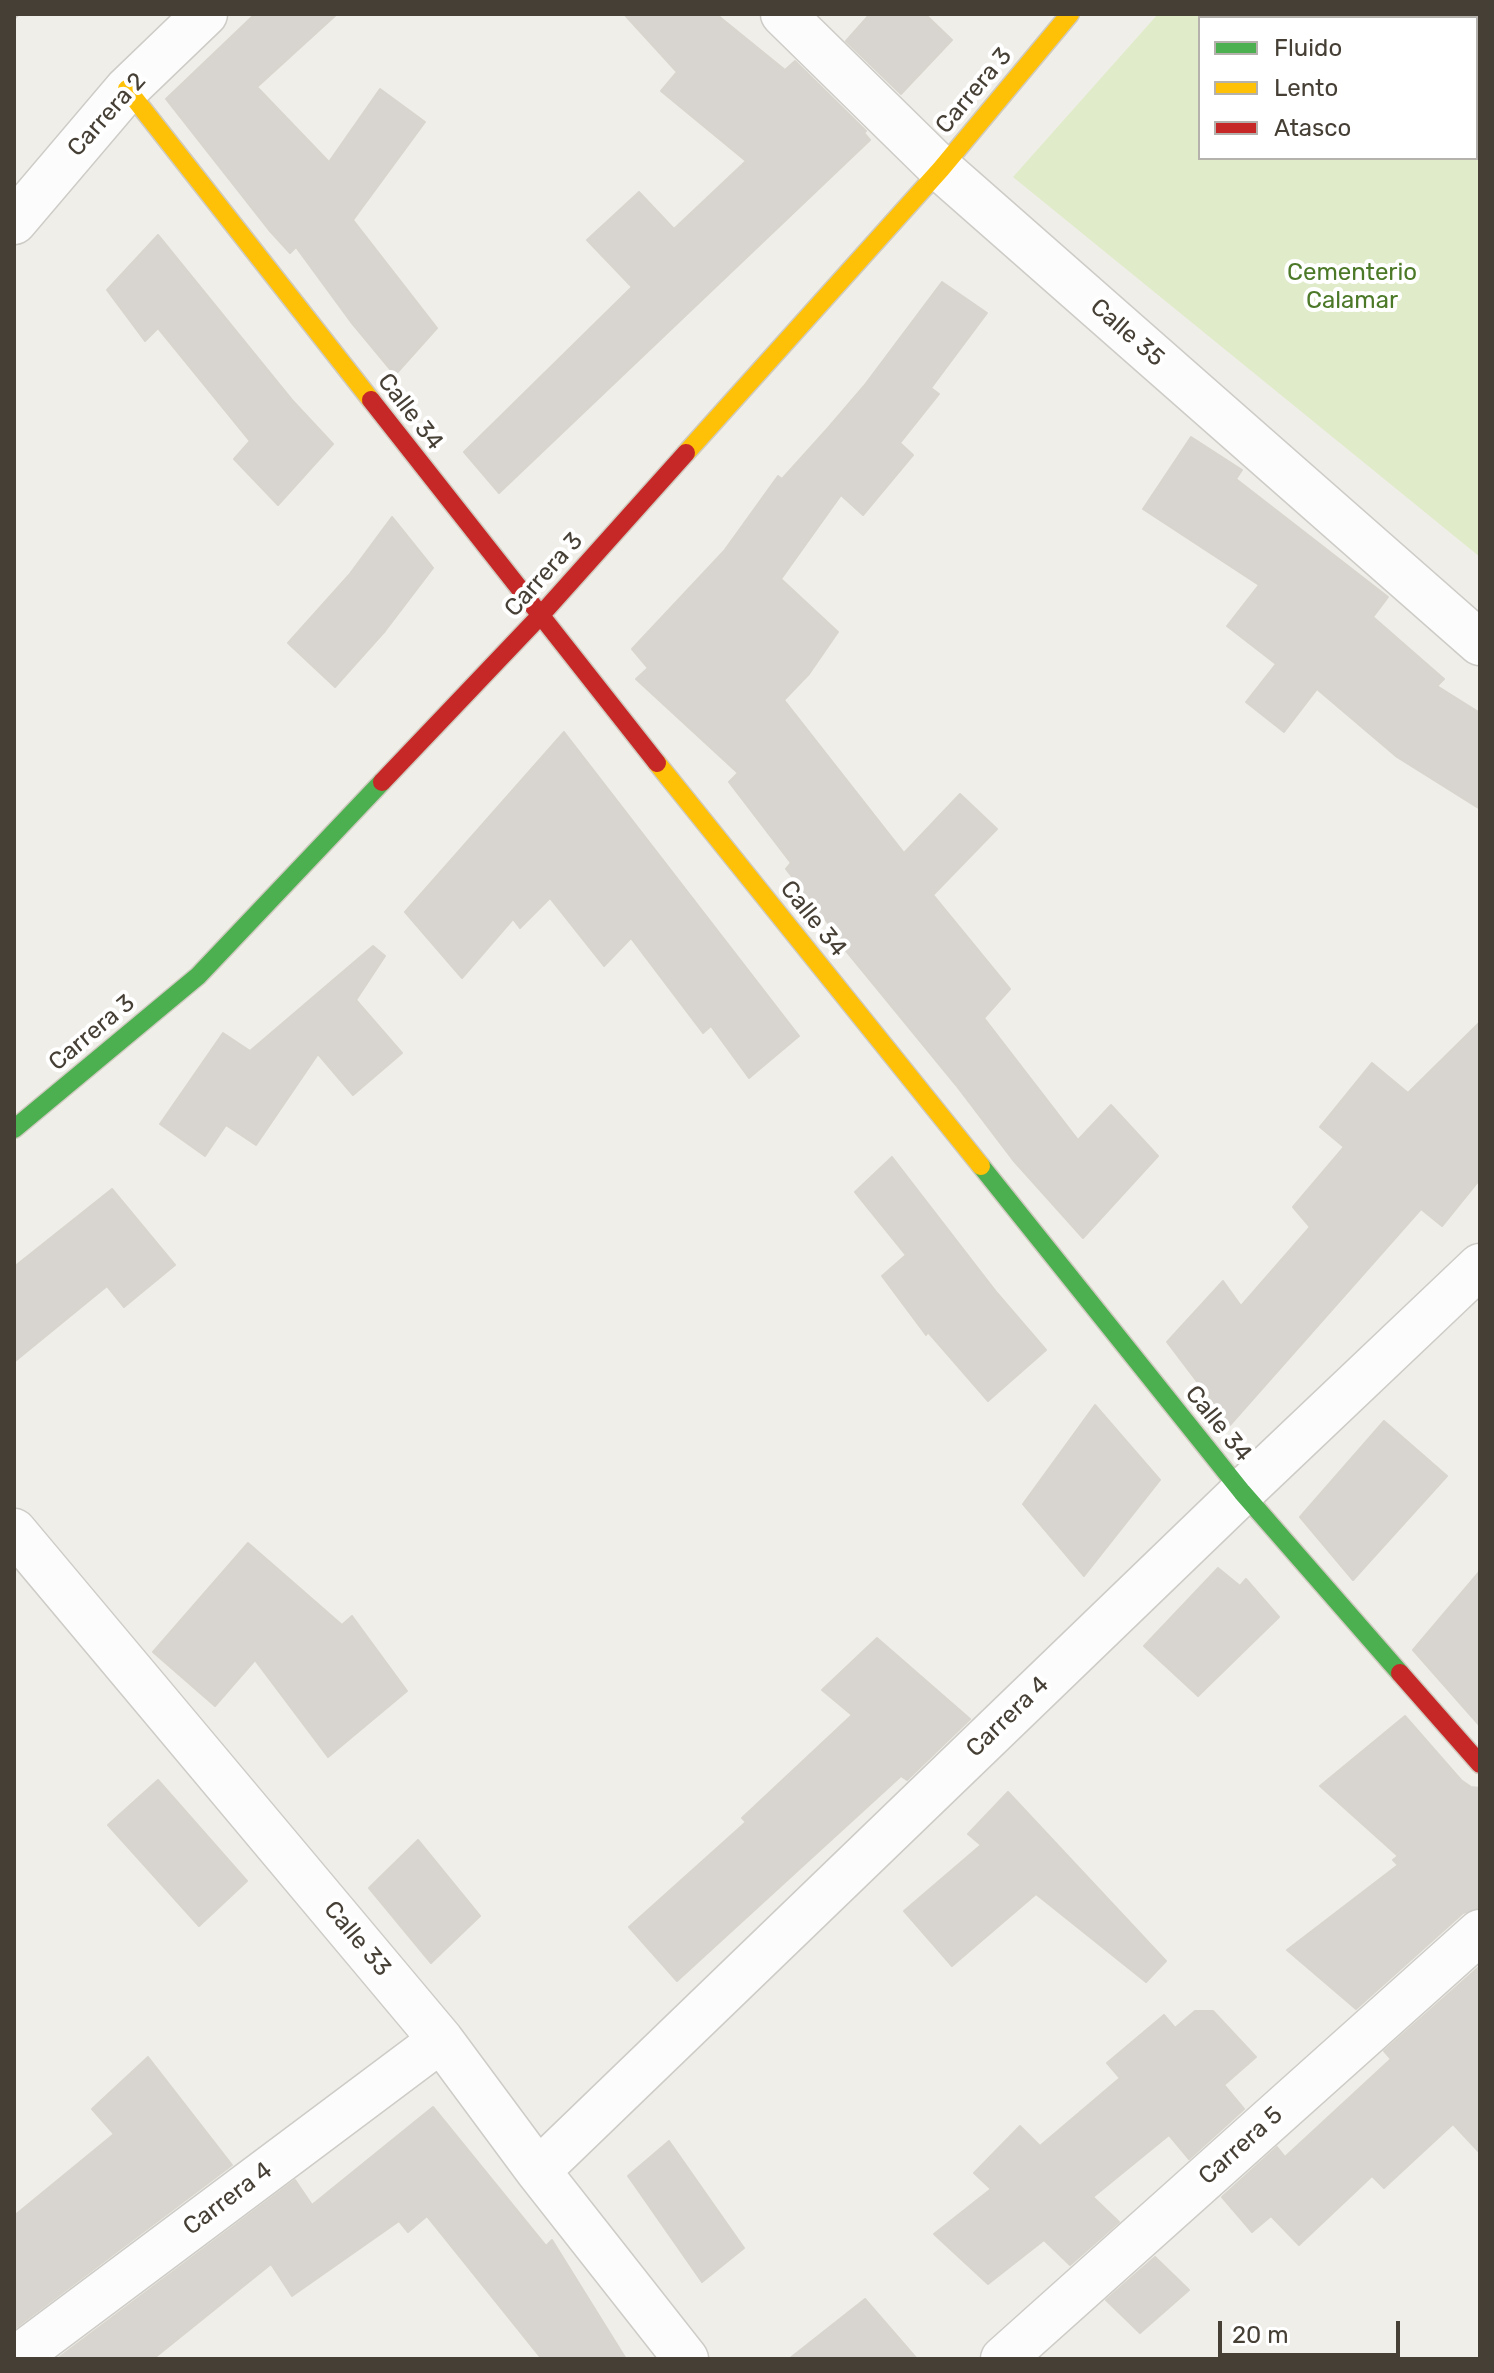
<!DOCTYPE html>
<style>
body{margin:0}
#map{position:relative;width:1494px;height:2373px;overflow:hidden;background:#f0eee9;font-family:Rubik,sans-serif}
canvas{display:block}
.frame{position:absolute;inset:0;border:16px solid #463f35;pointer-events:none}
.legend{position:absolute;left:1198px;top:16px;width:280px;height:144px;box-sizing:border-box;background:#fff;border:2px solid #b5b2ae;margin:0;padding:10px 14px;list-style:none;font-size:24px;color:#463f35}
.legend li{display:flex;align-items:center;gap:16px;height:40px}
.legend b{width:40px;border:2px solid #b5b2ae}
.scale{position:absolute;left:1218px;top:2321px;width:182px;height:36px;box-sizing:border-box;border:4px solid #463f35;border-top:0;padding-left:10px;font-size:24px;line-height:28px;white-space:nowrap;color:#463f35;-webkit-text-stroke:6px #fff;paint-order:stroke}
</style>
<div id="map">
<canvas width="1494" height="2373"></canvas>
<div class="frame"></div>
<ul class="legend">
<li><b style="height:10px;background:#4caf50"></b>Fluido</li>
<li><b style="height:10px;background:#ffc107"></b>Lento</li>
<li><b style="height:10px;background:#c62828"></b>Atasco</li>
</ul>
<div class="scale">20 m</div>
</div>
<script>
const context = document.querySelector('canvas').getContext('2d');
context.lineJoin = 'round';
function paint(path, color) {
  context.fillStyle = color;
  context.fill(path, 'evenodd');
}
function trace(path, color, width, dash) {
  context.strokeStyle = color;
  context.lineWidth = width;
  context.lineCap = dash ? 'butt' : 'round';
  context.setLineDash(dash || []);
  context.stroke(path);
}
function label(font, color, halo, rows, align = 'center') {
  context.font = font + ' Rubik,sans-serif';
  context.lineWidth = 8;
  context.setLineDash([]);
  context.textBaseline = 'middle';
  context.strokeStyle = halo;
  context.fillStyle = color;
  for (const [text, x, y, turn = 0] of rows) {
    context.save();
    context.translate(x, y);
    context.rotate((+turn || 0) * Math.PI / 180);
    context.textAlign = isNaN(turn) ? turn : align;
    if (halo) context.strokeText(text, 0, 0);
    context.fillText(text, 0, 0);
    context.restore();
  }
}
const green = new Path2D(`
 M 1158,14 L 1480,14 L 1480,557 L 1013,177 ZM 1200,18 L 1476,18 L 1476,158 L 1200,158 Z`);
const building = new Path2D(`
 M 255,14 L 337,14 L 257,87 L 329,162 L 380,89 L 425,122 L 353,220 L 437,328 L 395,375 L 351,322 L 296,247 L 290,253 L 269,230 L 166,99 Z
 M 624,14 L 716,14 L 785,70 L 795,61 L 866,131 L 864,133 L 870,140 L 499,493 L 464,452 L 632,287 L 587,240 L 639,192 L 674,229 L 746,161 L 661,91 L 677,72 Z
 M 870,14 L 925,14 L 952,40 L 901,94 L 846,41 Z
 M 158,235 L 292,400 L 333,444 L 278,505 L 234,459 L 250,441 L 158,328 L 145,341 L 107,290 Z
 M 942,282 L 987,313 L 931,388 L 939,394 L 900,443 L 913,455 L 863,515 L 841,495 L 781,579 L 838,632 L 809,674 L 784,700 L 904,853 L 960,794 L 997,829 L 933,895 L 1010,989 L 984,1018 L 1078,1140 L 1111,1105 L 1158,1156 L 1083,1238 L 1013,1160 L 956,1085 L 829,930 L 831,927 L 786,869 L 791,863 L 729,782 L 738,773 L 636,679 L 648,668 L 632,649 L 724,551 L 778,476 L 782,479 L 828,428 L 864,386 Z
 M 1191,437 L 1242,470 L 1236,479 L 1388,597 L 1373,617 L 1444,679 L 1437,686 L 1480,713 L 1480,809 L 1397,757 L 1317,689 L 1284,732 L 1246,702 L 1276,664 L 1227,626 L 1259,585 L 1143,509 Z
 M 392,517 L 433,568 L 385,631 L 335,687 L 288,643 L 349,575 Z
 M 564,732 L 799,1036 L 749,1078 L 711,1026 L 703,1033 L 631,938 L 604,966 L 550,898 L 520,928 L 513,919 L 462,978 L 405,912 Z
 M 373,946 L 385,956 L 356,1000 L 402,1053 L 353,1095 L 318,1054 L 256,1145 L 226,1125 L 205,1156 L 160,1124 L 223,1033 L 250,1051 Z
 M 1480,1022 L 1480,1179 L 1442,1226 L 1421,1209 L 1230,1425 L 1167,1342 L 1223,1281 L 1241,1306 L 1310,1227 L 1293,1207 L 1344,1147 L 1320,1127 L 1372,1063 L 1408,1093 Z
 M 892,1157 L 997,1293 L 1046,1350 L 988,1401 L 928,1332 L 926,1335 L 882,1276 L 906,1255 L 855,1192 Z
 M 112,1189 L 175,1265 L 124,1307 L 107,1286 L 14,1362 L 14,1267 Z
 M 1095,1405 L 1160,1480 L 1084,1576 L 1023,1504 Z
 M 1384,1421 L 1447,1476 L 1353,1580 L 1300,1517 Z
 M 248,1543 L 342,1625 L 352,1616 L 407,1691 L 328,1757 L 255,1660 L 215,1706 L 153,1652 Z
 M 1218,1568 L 1240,1586 L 1246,1579 L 1279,1617 L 1198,1696 L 1144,1646 Z
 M 1480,1571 L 1480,1726 L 1413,1650 Z
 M 877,1638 L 970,1719 L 907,1780 L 901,1776 L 677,1981 L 629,1927 L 746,1822 L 742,1818 L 852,1715 L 822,1690 Z
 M 1405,1716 L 1461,1780 L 1471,1787 L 1480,1788 L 1480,1908 L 1463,1913 L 1356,2009 L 1287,1950 L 1398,1865 L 1393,1860 L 1398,1856 L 1320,1786 Z
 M 158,1780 L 247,1881 L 199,1926 L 108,1825 Z
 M 1008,1792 L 1166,1961 L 1146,1982 L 1036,1894 L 952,1966 L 904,1911 L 981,1845 L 968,1834 Z
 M 418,1840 L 480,1916 L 431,1963 L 369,1888 Z
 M 1480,1966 L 1480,2153 L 1453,2124 L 1384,2188 L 1372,2176 L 1299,2245 L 1271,2216 L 1252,2232 L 1222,2197 L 1277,2147 L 1285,2157 L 1391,2059 L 1384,2051 Z
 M 1195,2011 L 1213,2011 L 1256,2057 L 1224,2085 L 1244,2109 L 1189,2159 L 1169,2135 L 1093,2197 L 1119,2222 L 1070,2265 L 1044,2240 L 988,2284 L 934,2234 L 991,2189 L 974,2173 L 1020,2126 L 1040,2146 L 1120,2078 L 1107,2063 L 1164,2015 L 1175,2028 Z
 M 148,2057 L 232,2165 L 14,2329 L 14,2216 L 114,2134 L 92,2109 Z
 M 433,2107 L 546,2246 L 552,2240 L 626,2359 L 542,2359 L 427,2216 L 408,2232 L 399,2221 L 292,2296 L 271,2264 L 153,2359 L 57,2359 L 295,2180 L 312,2205 Z
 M 669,2141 L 744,2248 L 702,2282 L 628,2176 Z
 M 1155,2257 L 1189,2290 L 1140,2333 L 1106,2300 Z
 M 865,2299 L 917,2359 L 789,2359 Z`);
const path = new Path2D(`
 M 14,17 L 17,14`);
const street = new Path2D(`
 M 783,14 L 941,169 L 1480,643
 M 14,222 L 127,89 L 205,14
 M 14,1531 L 441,2040 L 538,2171 L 686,2359
 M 538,2171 L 1242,1492 L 1480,1266
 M 15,2359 L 441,2040
 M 1003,2359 L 1480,1932`);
const fast = new Path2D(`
 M 14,1129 L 198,976 L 382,782
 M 981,1166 L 1242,1492 L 1400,1673`);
const slow = new Path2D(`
 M 127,89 L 371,400
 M 686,453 L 941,169 L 1070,14
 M 657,763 L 981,1166`);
const jam = new Path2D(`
 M 371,400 L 657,763
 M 382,782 L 540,616 L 686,453
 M 1400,1673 L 1480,1764`);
const streetNames = [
 ["Carrera 3",974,91,-50],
 ["Carrera 2",107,115,-48],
 ["Calle 35",1127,333,41],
 ["Calle 34",410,412,52],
 ["Carrera 3",544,575,-48],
 ["Calle 34",813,919,51],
 ["Carrera 3",92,1033,-40],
 ["Calle 34",1218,1424,51],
 ["Carrera 4",1008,1717,-44],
 ["Calle 33",357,1939,50],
 ["Carrera 5",1241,2146,-42],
 ["Carrera 4",228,2199,-37]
];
const parkNames = [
 ["Cementerio",1352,273],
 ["Calamar",1352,301]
];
paint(green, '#e0ebc9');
paint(building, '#d8d5d0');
trace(building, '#d8d5cf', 2);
trace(street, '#ceccc7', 47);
trace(fast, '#d0cbc0', 21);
trace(slow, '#d0cbc0', 21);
trace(jam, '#d0cbc0', 21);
trace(path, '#d1ceca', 5, [4, 4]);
trace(street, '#fdfcfc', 44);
trace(fast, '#4caf50', 18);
trace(slow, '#ffc107', 18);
trace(jam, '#c62828', 18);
label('24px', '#463f35', '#fff', streetNames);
label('24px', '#4c7928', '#fff', parkNames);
</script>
